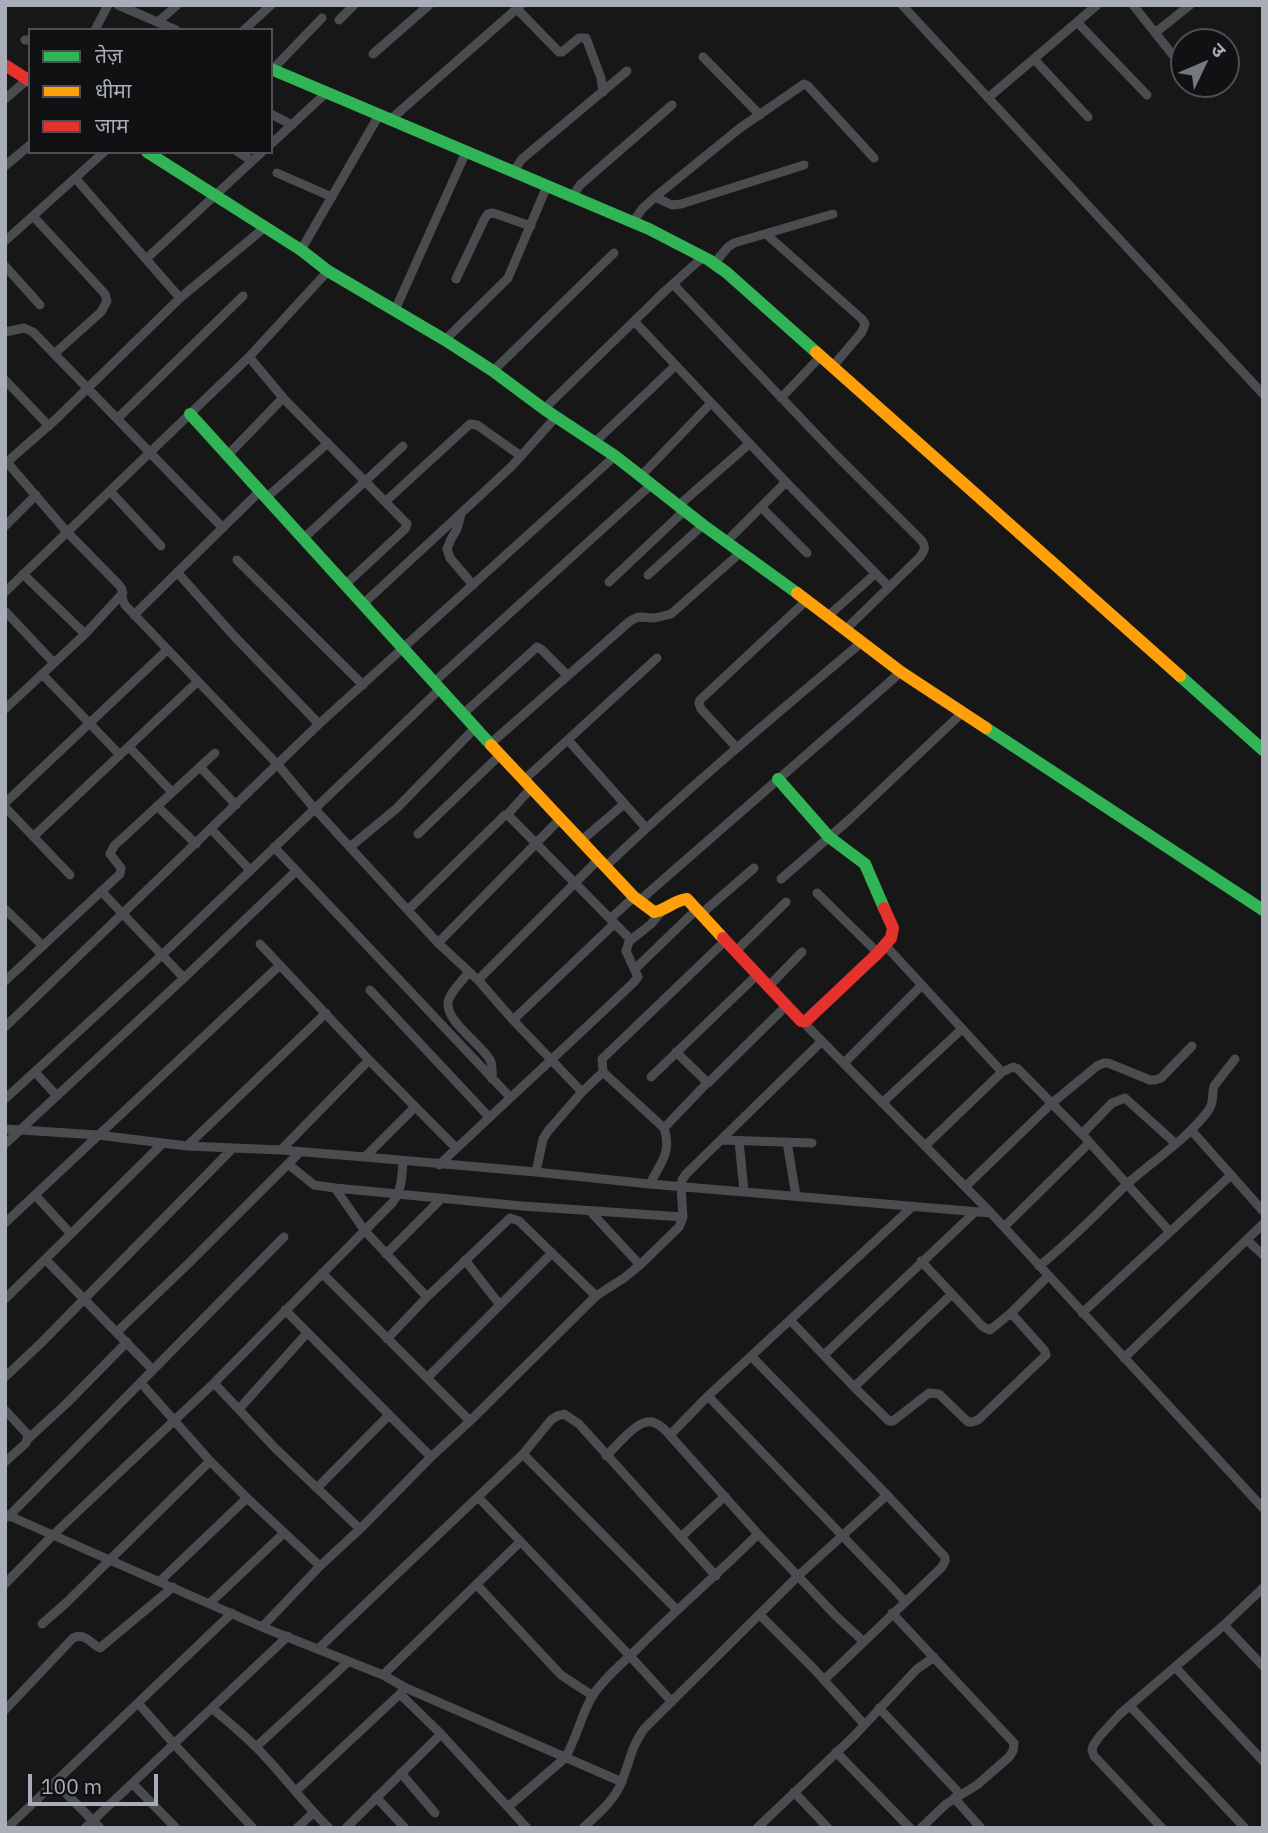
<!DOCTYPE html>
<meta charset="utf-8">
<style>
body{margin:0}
#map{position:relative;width:1268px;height:1833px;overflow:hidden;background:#171717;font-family:"IBM Plex Sans","Noto Sans Devanagari",sans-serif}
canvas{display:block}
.frame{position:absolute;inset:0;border:7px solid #a8adb8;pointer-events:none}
.legend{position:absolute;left:28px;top:28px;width:245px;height:126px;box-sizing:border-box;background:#111113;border:2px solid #4d4f55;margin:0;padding:9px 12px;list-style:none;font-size:21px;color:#a8adb8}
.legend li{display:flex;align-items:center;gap:14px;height:35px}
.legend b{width:35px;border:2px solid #4d4f55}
.north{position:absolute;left:1170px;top:28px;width:70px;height:70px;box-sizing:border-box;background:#111113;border:2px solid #4d4f55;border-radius:50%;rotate:46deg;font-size:19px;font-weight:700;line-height:28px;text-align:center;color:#a8adb8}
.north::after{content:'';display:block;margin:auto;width:24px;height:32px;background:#757880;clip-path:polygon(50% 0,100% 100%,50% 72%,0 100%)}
.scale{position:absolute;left:28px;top:1774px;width:130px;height:32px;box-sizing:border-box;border:4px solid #a8adb8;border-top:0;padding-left:9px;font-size:21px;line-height:24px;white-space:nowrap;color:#a8adb8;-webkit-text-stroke:5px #111113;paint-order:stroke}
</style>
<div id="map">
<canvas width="1268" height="1833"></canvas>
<div class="frame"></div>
<ul class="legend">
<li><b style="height:9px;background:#30b455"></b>तेज़</li>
<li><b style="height:9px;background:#ff9f0a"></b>धीमा</li>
<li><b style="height:9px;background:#e5322d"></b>जाम</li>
</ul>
<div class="north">उ</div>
<div class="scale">100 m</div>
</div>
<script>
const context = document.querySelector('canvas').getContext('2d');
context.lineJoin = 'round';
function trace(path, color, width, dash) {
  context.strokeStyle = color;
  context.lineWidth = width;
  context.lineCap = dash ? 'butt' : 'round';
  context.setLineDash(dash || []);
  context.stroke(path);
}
const street = new Path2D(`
 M 118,5 L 176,30
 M 902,5 L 1263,394
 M 1133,5 L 1184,69
 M 517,9 L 559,52 L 562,52 L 579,38 L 586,38 L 601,78 L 603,92
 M 339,20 L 354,5
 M 158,22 L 177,5
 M 1077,22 L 1147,95
 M 95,30 L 108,5
 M 244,30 L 271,5
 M 1155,33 L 1190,5
 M 25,40 L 30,40
 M 373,54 L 429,5
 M 703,57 L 760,115
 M 1034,59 L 1088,117
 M 272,70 L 322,18
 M 988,98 L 1097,5
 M 5,99 L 27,80
 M 271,114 L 292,125
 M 390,120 L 521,5
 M 271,144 L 326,93
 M 238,152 L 252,161
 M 5,166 L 30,145
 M 513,172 L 522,159 L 627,71
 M 277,173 L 332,197
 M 76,179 L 180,298
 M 572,197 L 580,185 L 672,105
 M 655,197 L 672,205 L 681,204 L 804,165
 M 33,216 L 105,294 L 107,301 L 101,312 L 54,354
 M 633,222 L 642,209 L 655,197 L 740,128 L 804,84 L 808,86 L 874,158
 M 766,234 L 862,319 L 865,324 L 862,332 L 833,366
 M 5,241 L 104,152
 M 301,250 L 379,115
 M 146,259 L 262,152
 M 717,260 L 728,247 L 734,243 L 833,214
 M 5,266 L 40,305
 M 456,279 L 485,218 L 488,214 L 493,213 L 531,226
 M 673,284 L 835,454 L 922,541 C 926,547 925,550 920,557 L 846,629
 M 395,310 L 466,152
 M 634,321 L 786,482 L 889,587
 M 5,332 L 24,328 L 33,332 L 223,528
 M 445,340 L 508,278 L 547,186
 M 249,357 L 285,400 L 407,524 L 405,529 L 345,585
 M 493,371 L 614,253
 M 5,380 L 49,426
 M 781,398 L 821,356
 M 544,409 L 665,291 L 703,257
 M 118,418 L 243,296
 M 595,442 L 675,366
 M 227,456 L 283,398
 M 5,460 L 67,532 L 119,585 L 122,589 L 122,598 L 125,605 L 278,765 L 314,808 L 438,943 L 478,980 L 513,1020 L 582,1092
 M 7,462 L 54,421 L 180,298 L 264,228
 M 641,476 L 711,403
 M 110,491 L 161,546
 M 266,498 L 328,443
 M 386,501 L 470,424 L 477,425 L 521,456
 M 678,506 L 749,444
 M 761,507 L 807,553
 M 461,514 L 457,529 L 451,539 L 447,549 L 450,558 L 473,585
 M 5,526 L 36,495
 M 304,538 L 403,446
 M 726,542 L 786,482
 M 237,560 L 363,685
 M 177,572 L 234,636 L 319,724
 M 23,574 L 85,634
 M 648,575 L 703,525
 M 609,582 L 684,511
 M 5,592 L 249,357 L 328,271
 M 363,604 L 512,466 L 556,417
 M 5,611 L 54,663
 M 134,615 L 260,491
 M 828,616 L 875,574
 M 42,674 L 120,755
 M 434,682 L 652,484
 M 5,709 L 85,634 L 123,593
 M 463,714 L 537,647 L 541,649 L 567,675
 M 568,740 L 646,828
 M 490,744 L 630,621 L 638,617 L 655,618 L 671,614 L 740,553
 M 129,747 L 172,792
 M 737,748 L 701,709 L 699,703 L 700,700 L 807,600
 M 200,767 L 236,805
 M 525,779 L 657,658
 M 5,803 L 167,650
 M 157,806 L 196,844
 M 5,807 L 70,875
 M 507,815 L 532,787
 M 212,830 L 250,870
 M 418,834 L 501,754
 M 34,836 L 197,682
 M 581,841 L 624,804
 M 274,847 L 510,1097
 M 350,847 L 397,808 L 475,728
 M 606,866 C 688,788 775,715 862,642
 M 781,879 L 850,819 L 962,713
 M 101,891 L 184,978
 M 817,893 L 878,953
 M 639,901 L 901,672
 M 5,909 L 42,945
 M 408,910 L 505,815 L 508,815 L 630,939 L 626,951 L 638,977 L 633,983 C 569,1044 503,1104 439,1165
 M 701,914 L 754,868
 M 610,919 L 634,897
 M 631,940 L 651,924 L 661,912
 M 438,943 L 560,819
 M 260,944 L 369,1060 L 456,1148
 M 885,945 L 1002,1072
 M 736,951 L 786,902
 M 635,969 L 697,909
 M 469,972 C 463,980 453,989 449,999 C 441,1020 484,1045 491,1062 C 493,1068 492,1073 492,1079
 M 478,980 L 599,859
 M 5,981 L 120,874 L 121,868 L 110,854 L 114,846 L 215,753
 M 769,986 L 802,952
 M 370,990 L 489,1117
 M 513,1020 L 614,924
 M 803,1022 L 991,1213 L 1263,1508
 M 5,1027 L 319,724 L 615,456
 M 676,1052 L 708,1083 L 787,1005
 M 844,1063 L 922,985
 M 35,1072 L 57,1096
 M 603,1072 L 664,1128
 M 651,1077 L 758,974
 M 5,1099 L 163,954 L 440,689
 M 882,1103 L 962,1029
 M 5,1129 L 98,1135 L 187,1146 L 281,1150 L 365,1157 L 536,1172 L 650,1184 L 991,1213
 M 1191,1130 L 1263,1211
 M 1082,1134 L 1112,1103 L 1125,1098 L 1175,1143
 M 722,1140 L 812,1143
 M 739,1141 L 744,1191
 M 787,1142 L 796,1196
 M 5,1144 L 184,978 L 296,871
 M 187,1146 L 326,1013
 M 925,1146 L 1002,1072 L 1013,1067 L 1018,1069 L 1082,1134 L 1170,1232 L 1082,1313
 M 281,1150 L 369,1060
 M 365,1157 L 415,1107
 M 288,1164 L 314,1185 L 335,1188 L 522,1206 L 683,1217
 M 536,1172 L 543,1139 L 548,1131 L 582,1092 L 603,1072 L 602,1059 L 726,940
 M 650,1184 C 661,1162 672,1152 664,1128 L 707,1083
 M 965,1187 L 1051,1104 L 1097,1066 L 1104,1063 L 1108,1063 L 1150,1080 L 1155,1080 L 1161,1078 L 1192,1046
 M 335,1188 L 365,1231 L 427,1297
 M 35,1195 L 71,1234
 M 590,1211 L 640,1265
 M 5,1223 L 280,965
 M 1004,1227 L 1089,1143
 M 1170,1232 L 1231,1175
 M 1247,1240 L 1263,1255
 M 386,1254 L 441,1199
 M 46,1260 L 153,1370
 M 465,1260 L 500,1305
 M 921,1261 L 983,1327 L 990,1330 L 1011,1313 L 1048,1276
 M 1039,1266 C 1071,1241 1098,1212 1127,1184 C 1154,1160 1186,1140 1208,1111 C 1215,1102 1211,1095 1214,1086 L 1235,1059
 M 322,1273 L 470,1421
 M 5,1299 L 163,1143
 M 285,1310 L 431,1457
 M 790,1320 L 854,1387 L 889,1421 L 893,1421 L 929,1393 L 939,1394 L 968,1422 L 972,1422 L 978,1420 L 1046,1355 L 1045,1351 L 1011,1313
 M 117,1332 L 189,1263 L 300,1152
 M 387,1339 L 427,1297 L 510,1218 L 519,1221 L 596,1296
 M 824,1355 L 975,1212
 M 752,1357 L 887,1495 L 945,1557 L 945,1561 L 942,1567 L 824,1680
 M 1124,1358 L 1263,1224
 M 5,1377 L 40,1344 L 232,1149
 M 427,1378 L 552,1253
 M 141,1383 L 210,1461 L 247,1498 L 320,1566
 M 214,1383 L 275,1448 L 360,1529
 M 854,1387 L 952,1294
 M 708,1396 L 905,1601
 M 239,1409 L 307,1333
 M 5,1410 L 28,1435 L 26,1443 L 5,1462
 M 670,1435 L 708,1396 L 913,1206
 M 28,1439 L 67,1403 L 127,1342
 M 523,1454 L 677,1610
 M 606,1456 C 617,1446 637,1419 652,1422 C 657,1423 662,1427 666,1431 L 758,1534 L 836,1616 L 863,1641
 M 317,1488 L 389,1415
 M 478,1497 L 630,1656 L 672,1702
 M 5,1514 L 262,1627 L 383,1675 L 406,1688 L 622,1782
 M 8,1517 L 284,1237
 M 681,1537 L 725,1496
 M 160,1581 L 247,1498
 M 5,1584 L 53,1535 L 214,1383 L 393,1202 C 402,1189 402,1176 403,1161
 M 477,1585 L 561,1675 L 593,1696
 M 210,1603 L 284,1533
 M 892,1613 L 1014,1743 L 1013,1751 L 1009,1757 L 977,1785 L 946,1804 L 921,1828
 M 760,1615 L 813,1668 L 864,1724
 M 42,1624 L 66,1603 L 210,1461
 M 1224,1625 L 1263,1666
 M 262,1627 L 320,1566 L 360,1529 L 431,1457 L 470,1421 L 596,1296 L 624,1278 L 640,1265 L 679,1227 L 683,1217 L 681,1186 L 682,1180 L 686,1174 L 822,1041
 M 318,1649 L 523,1454 L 551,1420 L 557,1416 L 564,1414 L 579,1424 L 716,1576
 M 1175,1667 L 1263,1761
 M 383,1675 L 520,1542
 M 400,1694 L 441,1734 L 527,1828
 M 138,1703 L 174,1744 L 253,1828
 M 1130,1706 L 1245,1828
 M 212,1708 C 227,1721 242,1733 256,1747 C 282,1773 303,1803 329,1828
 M 879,1708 L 960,1794
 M 5,1710 L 73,1638 C 85,1632 91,1644 100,1648 L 173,1587
 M 256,1747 L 348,1662
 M 836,1752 L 910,1828
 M 401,1773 L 435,1813
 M 55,1782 L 100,1828
 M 133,1784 L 176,1828
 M 296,1791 L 402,1692
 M 794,1792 L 828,1828
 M 376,1797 L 405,1828
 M 954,1798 L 981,1828
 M 508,1807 L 565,1758 C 577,1738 581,1714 593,1695 C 605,1677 623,1663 638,1648 C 677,1609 719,1573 758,1534
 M 7,1828 L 232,1613
 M 85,1828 L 288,1636
 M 297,1828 L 313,1813
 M 346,1828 L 441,1734
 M 583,1828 C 598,1814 615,1800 622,1781 C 630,1761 631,1747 644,1729 L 798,1576 L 887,1495
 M 757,1828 L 854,1736 L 917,1669 L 934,1657
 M 1162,1828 L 1094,1756 L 1092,1750 L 1093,1746 L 1099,1737 L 1120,1714 L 1224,1625 L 1263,1588`);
const fast = new Path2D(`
 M 271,69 L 649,229 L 709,260 L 726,272 L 816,352
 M 147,152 L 301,250 L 328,271 L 445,340 L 493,371 L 544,409 L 615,456 L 703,525 L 797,593
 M 190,414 L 491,745
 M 1180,676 L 1263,750
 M 986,728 L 1263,910
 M 778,779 L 829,837 L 865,864 L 884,908`);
const slow = new Path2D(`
 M 816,352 L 1180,676
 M 797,593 L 901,672 L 986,728
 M 491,745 L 634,897 L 654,912 C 667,910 674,900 687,899 L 723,938`);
const jam = new Path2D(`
 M 5,65 L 30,81
 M 723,938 L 801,1021 L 806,1021 L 878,953 L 891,938 L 893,928 L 884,908`);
trace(street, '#4b4c50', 9);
trace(fast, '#30b455', 12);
trace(slow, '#ff9f0a', 12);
trace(jam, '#e5322d', 12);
</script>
